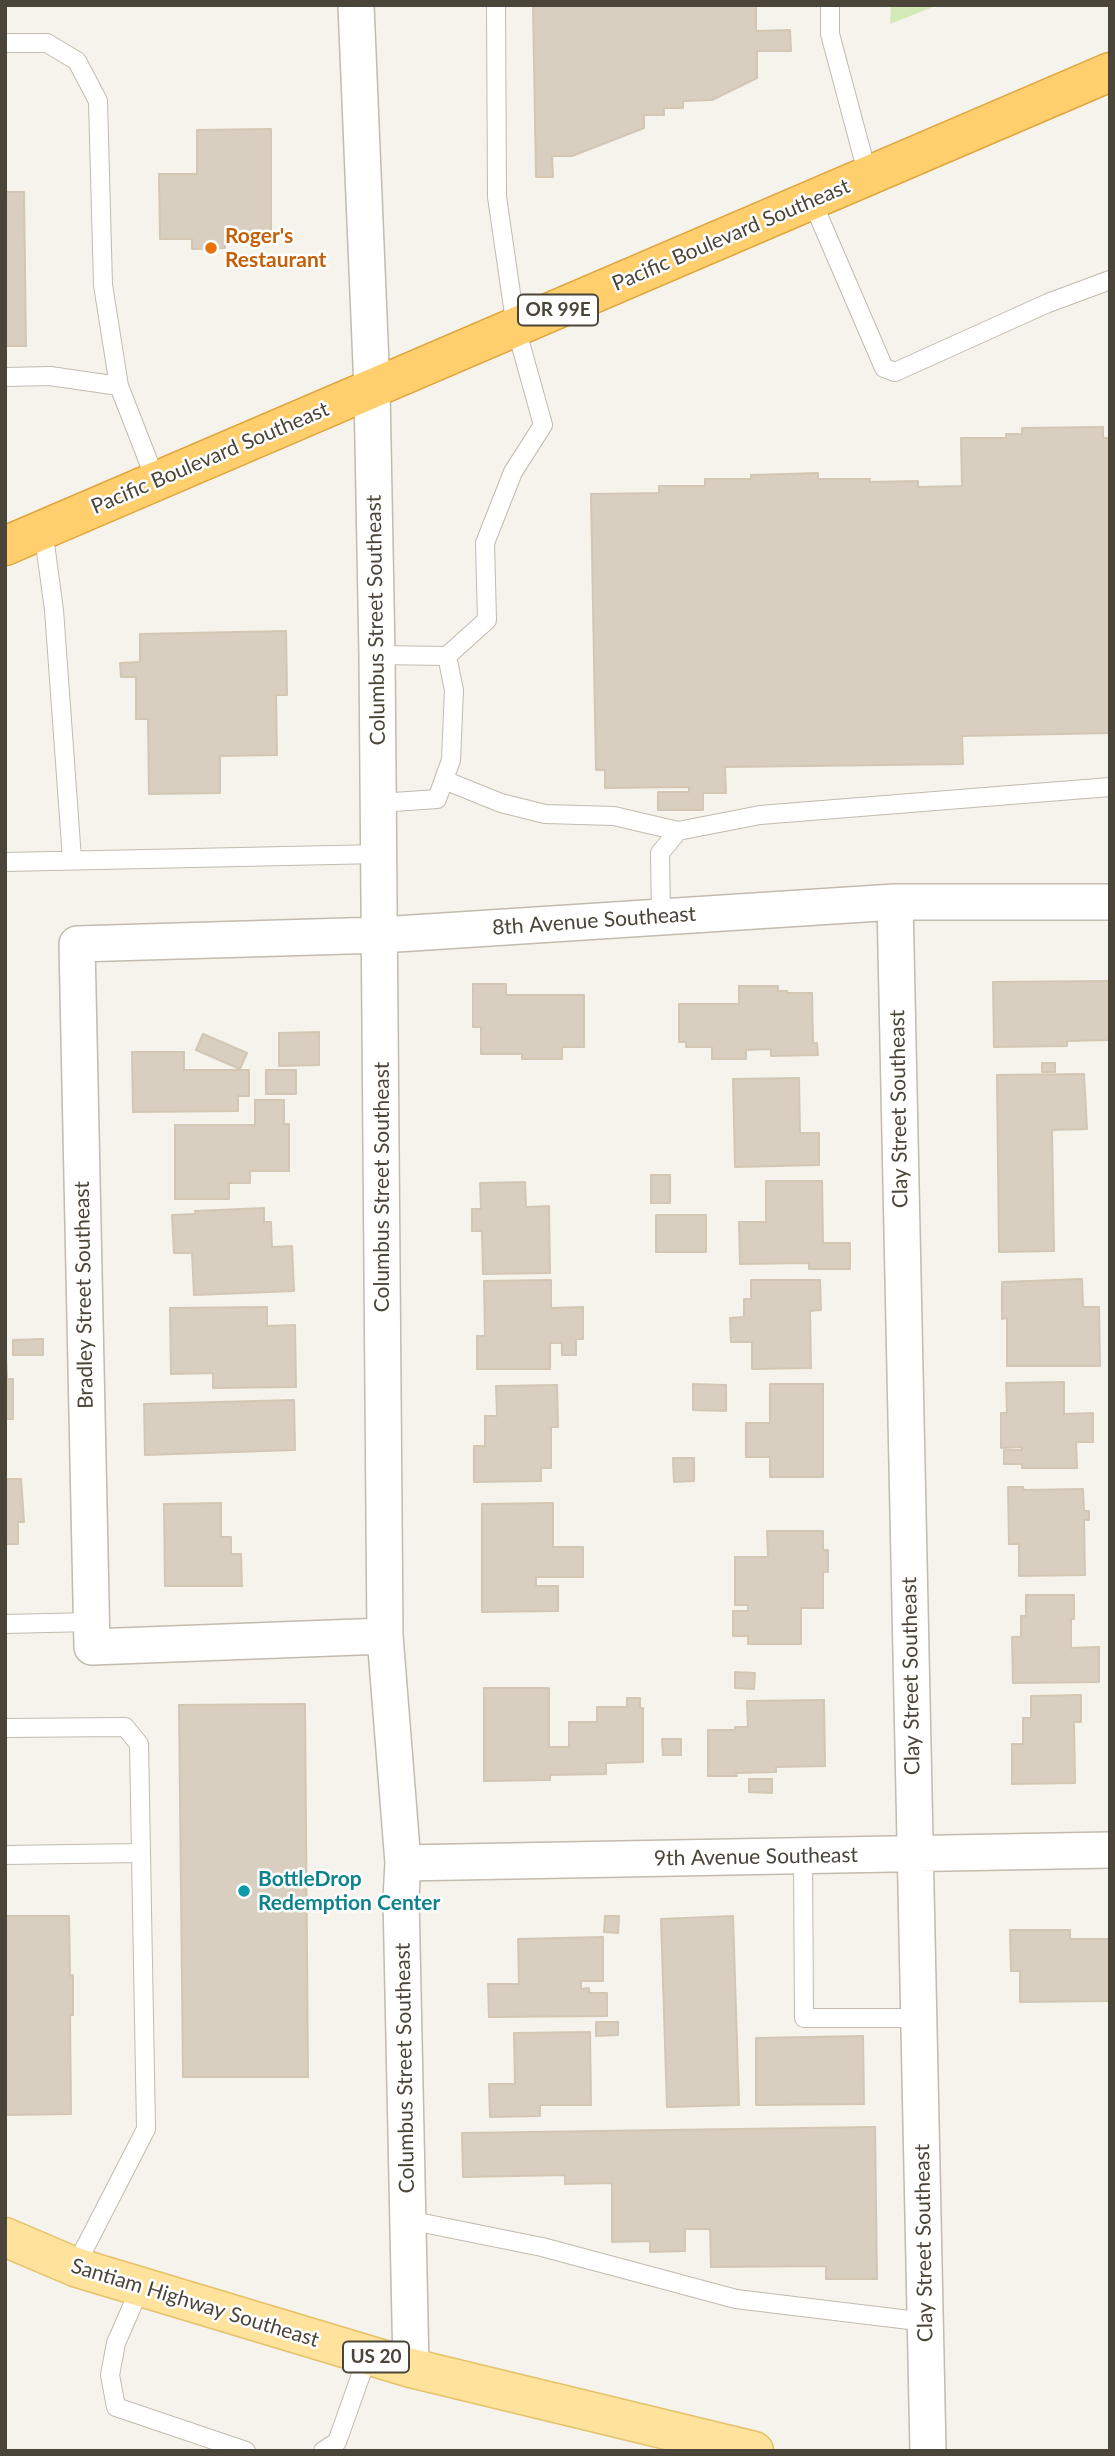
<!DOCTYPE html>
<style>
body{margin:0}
#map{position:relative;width:1115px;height:2456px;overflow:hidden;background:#f6f3ec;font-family:Lato,sans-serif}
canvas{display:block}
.frame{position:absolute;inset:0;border:7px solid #4b4439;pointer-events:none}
</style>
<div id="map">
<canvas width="1115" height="2456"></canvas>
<div class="frame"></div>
</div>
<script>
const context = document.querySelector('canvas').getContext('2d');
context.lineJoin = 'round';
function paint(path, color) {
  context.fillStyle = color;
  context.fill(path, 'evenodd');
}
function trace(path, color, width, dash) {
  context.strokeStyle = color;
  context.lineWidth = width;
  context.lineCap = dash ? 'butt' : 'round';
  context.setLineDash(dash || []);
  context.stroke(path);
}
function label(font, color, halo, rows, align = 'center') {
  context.font = font + ' Lato,sans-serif';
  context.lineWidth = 5;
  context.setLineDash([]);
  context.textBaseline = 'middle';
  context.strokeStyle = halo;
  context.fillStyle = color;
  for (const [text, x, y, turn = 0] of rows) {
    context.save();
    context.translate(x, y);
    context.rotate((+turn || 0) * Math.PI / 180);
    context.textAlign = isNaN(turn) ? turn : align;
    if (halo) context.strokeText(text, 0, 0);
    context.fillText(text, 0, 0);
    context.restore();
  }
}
const green = new Path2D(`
 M 891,5 L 938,5 L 890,24 Z`);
const building = new Path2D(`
 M 533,5 L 756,5 L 756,31 L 790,30 L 791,51 L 757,51 L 757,78 L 712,100 L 683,101 L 683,108 L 664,108 L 664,115 L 644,115 L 644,128 L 572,156 L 552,156 L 553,177 L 536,177 Z
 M 271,129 L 271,236 L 225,237 L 225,248 L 192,249 L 192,239 L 160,239 L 159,174 L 197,174 L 197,130 Z
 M 5,192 L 24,192 L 26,346 L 5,346 Z
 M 1103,427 L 1103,438 L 1110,438 L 1110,733 L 962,736 L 963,764 L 725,767 L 726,793 L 703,793 L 703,810 L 658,810 L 658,792 L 689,792 L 689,787 L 605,788 L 605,770 L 596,770 L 591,494 L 659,493 L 659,486 L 705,486 L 705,479 L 751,479 L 751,475 L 818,473 L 818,479 L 870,479 L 870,482 L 918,481 L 918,487 L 962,486 L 961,438 L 1006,438 L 1006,434 L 1022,434 L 1022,428 Z
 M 286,631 L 287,695 L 276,695 L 277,755 L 220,756 L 220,793 L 149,794 L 148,719 L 136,719 L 136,677 L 121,677 L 120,663 L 140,662 L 140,634 Z
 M 1110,981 L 1110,1040 L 1067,1041 L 1067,1046 L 994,1047 L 993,982 Z
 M 473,984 L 506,984 L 506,995 L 584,995 L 584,1047 L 562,1047 L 562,1059 L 522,1059 L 522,1054 L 481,1054 L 481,1027 L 473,1027 Z
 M 739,986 L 778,986 L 778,991 L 787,991 L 787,993 L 812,993 L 813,1043 L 817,1043 L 818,1055 L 771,1056 L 771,1049 L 746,1050 L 746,1059 L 712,1059 L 712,1047 L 686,1047 L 686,1042 L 679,1042 L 679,1004 L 739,1004 Z
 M 319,1032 L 319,1065 L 279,1066 L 279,1033 Z
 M 203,1034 L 247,1053 L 240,1069 L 196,1050 Z
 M 132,1052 L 184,1052 L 184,1070 L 249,1070 L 249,1096 L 238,1096 L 238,1111 L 133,1112 Z
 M 1042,1063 L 1055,1063 L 1055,1072 L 1042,1072 Z
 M 266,1070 L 296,1070 L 296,1094 L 266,1094 Z
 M 1084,1074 L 1087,1129 L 1052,1130 L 1054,1251 L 999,1252 L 997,1075 Z
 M 799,1078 L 800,1133 L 819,1133 L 819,1165 L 735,1167 L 733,1079 Z
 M 255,1100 L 284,1100 L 284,1124 L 289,1124 L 289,1171 L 250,1171 L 250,1183 L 229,1183 L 229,1199 L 175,1199 L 175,1125 L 255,1125 Z
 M 651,1175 L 670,1175 L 670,1203 L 651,1203 Z
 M 766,1181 L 822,1181 L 823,1243 L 850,1243 L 850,1269 L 809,1269 L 809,1263 L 740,1264 L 739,1222 L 766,1222 Z
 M 525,1182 L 526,1207 L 549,1206 L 550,1273 L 483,1274 L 482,1231 L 472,1231 L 472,1209 L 481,1209 L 480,1183 Z
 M 264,1208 L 264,1222 L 271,1222 L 272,1247 L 292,1246 L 294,1291 L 194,1295 L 192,1253 L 174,1253 L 172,1215 L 195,1214 L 195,1211 Z
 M 656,1215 L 706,1215 L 706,1252 L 656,1252 Z
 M 1082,1279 L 1083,1307 L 1099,1307 L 1100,1366 L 1007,1366 L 1007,1318 L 1002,1319 L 1002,1282 Z
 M 551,1280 L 551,1308 L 583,1307 L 583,1339 L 576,1339 L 576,1355 L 562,1355 L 562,1343 L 550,1343 L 550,1369 L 477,1369 L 477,1336 L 485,1336 L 484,1281 Z
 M 751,1280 L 820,1280 L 821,1310 L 810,1311 L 811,1368 L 752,1369 L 752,1342 L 731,1342 L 730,1318 L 744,1317 L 744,1299 L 751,1299 Z
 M 267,1307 L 267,1326 L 295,1325 L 296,1387 L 213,1388 L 213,1373 L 171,1374 L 170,1308 Z
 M 5,1337 L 7,1379 L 13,1379 L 13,1419 L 5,1419 Z
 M 43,1339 L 43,1355 L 13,1355 L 13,1340 Z
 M 1064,1382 L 1064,1414 L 1093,1413 L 1093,1442 L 1076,1442 L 1077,1468 L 1022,1468 L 1022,1464 L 1004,1464 L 1004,1450 L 1022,1450 L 1022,1447 L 1001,1448 L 1001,1413 L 1007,1413 L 1006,1383 Z
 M 693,1384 L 726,1385 L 726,1411 L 693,1410 Z
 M 770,1384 L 823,1384 L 823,1477 L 770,1477 L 770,1457 L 746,1457 L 746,1423 L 770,1423 Z
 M 557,1385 L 558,1427 L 551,1427 L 551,1468 L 541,1468 L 541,1481 L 474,1482 L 474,1446 L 485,1446 L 485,1416 L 497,1416 L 496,1386 Z
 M 294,1400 L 295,1450 L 145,1455 L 144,1404 Z
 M 673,1458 L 694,1458 L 694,1481 L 674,1482 Z
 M 5,1479 L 21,1479 L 24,1522 L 18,1522 L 18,1544 L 5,1544 Z
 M 1008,1487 L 1023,1487 L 1024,1490 L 1083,1489 L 1084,1511 L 1089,1511 L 1089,1520 L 1084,1520 L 1085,1575 L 1019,1576 L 1019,1544 L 1009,1544 Z
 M 221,1503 L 221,1537 L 231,1537 L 231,1554 L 241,1554 L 242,1586 L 165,1586 L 164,1504 Z
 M 553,1503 L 553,1547 L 583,1547 L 583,1577 L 536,1577 L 536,1586 L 558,1586 L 558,1611 L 482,1612 L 482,1504 Z
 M 767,1531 L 823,1531 L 823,1550 L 828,1550 L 828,1572 L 823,1572 L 823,1608 L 801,1608 L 801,1644 L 748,1644 L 748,1636 L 733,1636 L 733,1611 L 748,1611 L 748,1605 L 735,1605 L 735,1557 L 768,1557 Z
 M 1026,1595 L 1074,1595 L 1074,1619 L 1071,1619 L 1071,1648 L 1099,1647 L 1099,1682 L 1013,1683 L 1012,1637 L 1021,1637 L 1021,1616 L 1026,1616 Z
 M 735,1672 L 755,1673 L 754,1689 L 735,1688 Z
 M 484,1688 L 549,1688 L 549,1747 L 569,1747 L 569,1722 L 597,1722 L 597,1707 L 627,1707 L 627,1698 L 640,1698 L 640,1708 L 643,1708 L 643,1762 L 606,1763 L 606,1774 L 550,1775 L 550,1780 L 484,1781 Z
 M 1081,1695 L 1081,1722 L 1074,1722 L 1075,1783 L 1012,1784 L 1012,1744 L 1023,1744 L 1023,1718 L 1031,1718 L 1031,1696 Z
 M 824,1700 L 825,1766 L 776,1767 L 776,1772 L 736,1773 L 737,1776 L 708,1776 L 708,1730 L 735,1730 L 735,1727 L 748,1727 L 747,1701 Z
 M 305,1704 L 308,2077 L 183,2077 L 179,1705 Z
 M 662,1739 L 681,1739 L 681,1755 L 663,1755 Z
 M 749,1779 L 772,1779 L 772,1793 L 749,1792 Z
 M 5,1916 L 69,1916 L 70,1976 L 73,1975 L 73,2015 L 70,2015 L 71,2114 L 5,2115 Z
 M 605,1916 L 619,1916 L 618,1933 L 604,1932 Z
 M 733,1916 L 739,2105 L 667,2107 L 661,1919 Z
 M 1010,1930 L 1070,1930 L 1070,1939 L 1110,1939 L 1110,2001 L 1020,2002 L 1020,1971 L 1011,1971 Z
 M 603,1937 L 603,1981 L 581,1981 L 581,1989 L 589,1988 L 589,1993 L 607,1993 L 607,2016 L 489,2017 L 488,1984 L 519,1984 L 518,1939 Z
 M 596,2022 L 618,2022 L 618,2035 L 596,2036 Z
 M 590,2032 L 591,2105 L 540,2105 L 540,2116 L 490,2117 L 489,2084 L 515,2084 L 514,2033 Z
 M 863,2036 L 864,2104 L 756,2105 L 756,2038 Z
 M 875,2127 L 877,2279 L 826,2279 L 826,2266 L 711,2267 L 710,2229 L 685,2229 L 685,2251 L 650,2252 L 650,2241 L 612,2242 L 612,2183 L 565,2184 L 565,2175 L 463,2177 L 462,2133 Z`);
const lane = new Path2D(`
 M 830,5 L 830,34 L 868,176
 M 5,43 L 47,43 L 77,61 L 98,101 L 103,285 L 119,386 L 156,481
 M 812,201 L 884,368 L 895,372 L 1048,303 L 1110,280
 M 5,377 L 50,376 L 119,386
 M 43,529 L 54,610 L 72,859
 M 377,655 L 447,656 L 454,690 L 451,760 L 437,799 L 379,803
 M 447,656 L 487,620 L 485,543 L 513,472 L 543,425 L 516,328 L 497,197 L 496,5
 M 444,780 L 501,803 L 545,814 L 614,816 L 678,831
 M 5,862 L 380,854
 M 661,917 L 660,853 L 678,831 L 760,815 L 1110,787
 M 5,1624 L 91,1622
 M 5,1728 L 125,1727 L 139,1744 L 146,2129 L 75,2267
 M 5,1855 L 141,1853
 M 803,1856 L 804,2018 L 919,2018
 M 408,2220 L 542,2247 L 736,2299 L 926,2322
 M 141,2286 L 116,2343 L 110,2375 L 116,2407 L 246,2451
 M 323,2451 L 337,2442 L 368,2355`);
const street = new Path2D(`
 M 356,5 L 372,389 L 377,655 L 385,1636 L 403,1863 L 401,1898 L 411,2368
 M 895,902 L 928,2451
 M 385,1636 L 92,1647 L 77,944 L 381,935 L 895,902 L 1110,902
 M 403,1863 L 1110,1850`);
const primary = new Path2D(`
 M 5,2237 L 75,2267 L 411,2368 L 754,2451`);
const highway = new Path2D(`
 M 5,546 L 1110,72`);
const markers = [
 [211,248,7,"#e8710a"],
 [244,1891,7,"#0f9aa8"]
];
const shields = [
 [558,310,80],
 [376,2357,66]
];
const shieldNames = [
 ["OR 99E",558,310],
 ["US 20",376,2357]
];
const streetNames = [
 ["Pacific Boulevard Southeast",731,235,-23],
 ["Pacific Boulevard Southeast",210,458,-23],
 ["Columbus Street Southeast",376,620,-91],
 ["8th Avenue Southeast",594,921,-4],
 ["Clay Street Southeast",899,1109,-91],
 ["Columbus Street Southeast",382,1187,-90],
 ["Bradley Street Southeast",84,1295,-91],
 ["Clay Street Southeast",911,1676,-91],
 ["9th Avenue Southeast",756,1857,-1],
 ["Columbus Street Southeast",405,2068,-91],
 ["Clay Street Southeast",924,2243,-91],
 ["Santiam Highway Southeast",195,2303,17]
];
const foodNames = [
 ["Roger's",225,236],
 ["Restaurant",225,260]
];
const cultureNames = [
 ["BottleDrop",258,1879],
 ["Redemption Center",258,1903]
];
paint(green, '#d2eab5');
paint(building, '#d8cfc1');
trace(building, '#d3c7b4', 2);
trace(lane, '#c2bbae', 20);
trace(street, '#c2bbae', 38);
trace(primary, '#e6c16a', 41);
trace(highway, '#e0a43c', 41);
trace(lane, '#fff', 18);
trace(street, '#fff', 35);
trace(primary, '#ffe39c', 38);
trace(highway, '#ffcf6e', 38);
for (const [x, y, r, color] of markers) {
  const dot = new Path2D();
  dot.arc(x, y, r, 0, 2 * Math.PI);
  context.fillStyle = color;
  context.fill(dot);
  trace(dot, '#fff', 2.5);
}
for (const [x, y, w] of shields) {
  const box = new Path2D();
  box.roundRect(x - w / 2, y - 15.5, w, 31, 5);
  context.fillStyle = '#fff';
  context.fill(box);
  trace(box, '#4b4439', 2);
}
label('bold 19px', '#4b4439', null, shieldNames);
label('21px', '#4b4439', '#fff', streetNames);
label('bold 21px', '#c56008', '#fff', foodNames, 'left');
label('bold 21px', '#0d838f', '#fff', cultureNames, 'left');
</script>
